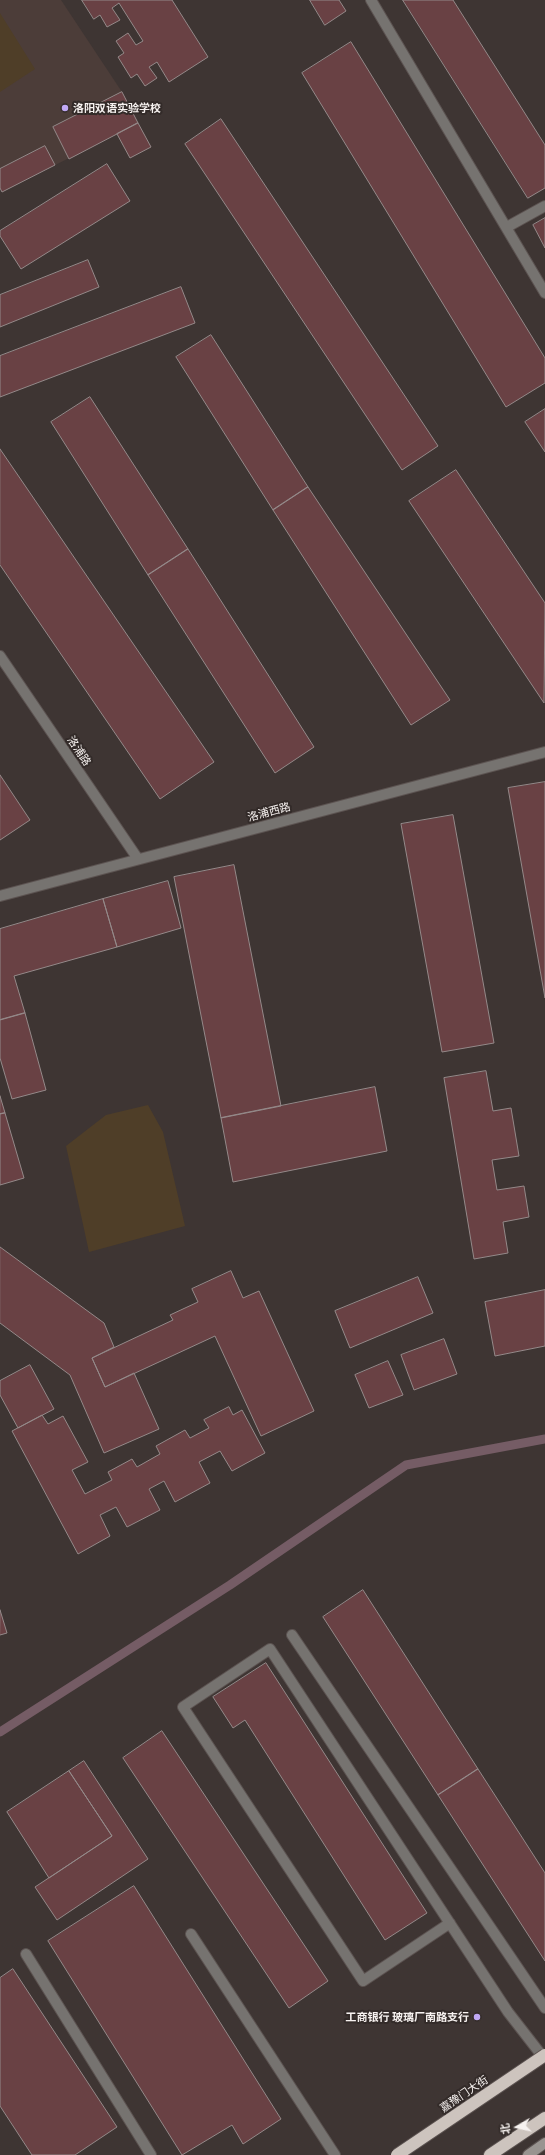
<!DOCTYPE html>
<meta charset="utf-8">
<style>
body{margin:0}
#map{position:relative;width:545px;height:2155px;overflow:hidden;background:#3e3533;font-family:Ubuntu,"Noto Sans SC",sans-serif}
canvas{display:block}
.north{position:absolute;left:497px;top:2107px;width:40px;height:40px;-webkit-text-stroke:3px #332b29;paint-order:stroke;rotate:261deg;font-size:11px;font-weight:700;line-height:16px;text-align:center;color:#f7f2f0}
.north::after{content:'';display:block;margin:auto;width:14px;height:18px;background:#f7f2f0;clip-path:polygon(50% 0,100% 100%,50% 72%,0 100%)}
</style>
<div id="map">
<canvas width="545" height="2155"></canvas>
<div class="north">北</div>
</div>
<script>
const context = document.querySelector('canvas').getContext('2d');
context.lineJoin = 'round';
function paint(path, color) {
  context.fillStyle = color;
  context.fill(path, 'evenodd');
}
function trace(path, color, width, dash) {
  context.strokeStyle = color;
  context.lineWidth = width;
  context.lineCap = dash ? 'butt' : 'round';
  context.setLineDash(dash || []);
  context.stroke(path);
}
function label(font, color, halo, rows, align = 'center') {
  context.font = font + ' Ubuntu,"Noto Sans SC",sans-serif';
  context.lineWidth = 4;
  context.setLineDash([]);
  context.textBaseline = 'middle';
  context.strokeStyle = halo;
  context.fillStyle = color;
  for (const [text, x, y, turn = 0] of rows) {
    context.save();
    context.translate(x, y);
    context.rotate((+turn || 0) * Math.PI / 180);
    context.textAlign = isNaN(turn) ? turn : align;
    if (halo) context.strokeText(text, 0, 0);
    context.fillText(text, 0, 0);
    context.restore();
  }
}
const built = new Path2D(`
 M 0,0 L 61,0 L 122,92 L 138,123 L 2,192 L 0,188 Z`);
const green = new Path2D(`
 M 0,13 L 35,69 L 0,92 Z
 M 148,1105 L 163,1132 L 185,1226 L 89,1252 L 66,1146 L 106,1115 Z`);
const stream = new Path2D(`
 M 0,1732 L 230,1585 L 406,1465 L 545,1439`);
const building = new Path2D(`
 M 82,0 L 172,0 L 208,57 L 169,82 L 157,62 L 149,67 L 157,78 L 145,86 L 137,74 L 131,78 L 118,57 L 124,53 L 116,41 L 128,33 L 136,45 L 143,41 L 119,3 L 112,8 L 120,20 L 107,27 L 100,15 L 94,19 Z
 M 310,0 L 339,0 L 346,11 L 325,25 Z
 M 403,0 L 453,0 L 545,145 L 545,188 L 528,198 Z
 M 351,42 L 545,358 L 545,383 L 506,407 L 302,73 Z
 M 122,92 L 138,123 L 69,159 L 53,127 Z
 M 221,119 L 438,446 L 402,470 L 185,144 Z
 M 138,123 L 151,147 L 130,158 L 117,134 Z
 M 45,146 L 55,165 L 2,192 L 0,188 L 0,169 Z
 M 107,164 L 130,201 L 21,269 L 0,236 L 0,231 Z
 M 545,218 L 545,248 L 533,225 Z
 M 88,260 L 99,287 L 0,327 L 0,295 Z
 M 181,287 L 195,323 L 0,397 L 0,356 Z
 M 211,335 L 308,487 L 273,510 L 176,357 Z
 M 90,397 L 188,549 L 148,575 L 51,422 Z
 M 545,409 L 545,452 L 525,422 Z
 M 0,449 L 214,762 L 160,799 L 0,565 Z
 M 456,470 L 545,603 L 544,703 L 409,501 Z
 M 308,487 L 450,700 L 411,725 L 273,510 Z
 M 188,549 L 314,747 L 275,773 L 148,575 Z
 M 0,775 L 30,820 L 0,840 Z
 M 545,782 L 545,998 L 508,788 Z
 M 453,815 L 494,1043 L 442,1052 L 401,824 Z
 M 234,865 L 281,1106 L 221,1118 L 174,877 Z
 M 168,881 L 181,928 L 117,947 L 103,899 Z
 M 103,899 L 117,947 L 14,976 L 25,1013 L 0,1020 L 0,929 Z
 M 25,1013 L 46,1090 L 12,1099 L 0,1058 L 0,1020 Z
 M 486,1071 L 493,1111 L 511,1108 L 519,1156 L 492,1160 L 497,1190 L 524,1186 L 529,1217 L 503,1222 L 508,1253 L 474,1259 L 444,1078 Z
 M 375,1087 L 387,1151 L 233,1182 L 221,1118 Z
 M 0,1096 L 5,1113 L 0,1114 Z
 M 5,1113 L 24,1178 L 0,1185 L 0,1114 Z
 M 0,1247 L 104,1323 L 114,1347 L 92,1358 L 105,1387 L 134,1373 L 159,1429 L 104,1453 L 70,1375 L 0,1323 Z
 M 231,1271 L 243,1298 L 259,1291 L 314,1411 L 261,1436 L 215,1336 L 105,1387 L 92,1358 L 173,1320 L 170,1315 L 198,1302 L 192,1289 Z
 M 418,1277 L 433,1313 L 350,1348 L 335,1311 Z
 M 545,1290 L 545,1346 L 495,1356 L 485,1302 Z
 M 444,1339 L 457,1374 L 414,1390 L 401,1355 Z
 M 388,1361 L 403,1395 L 369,1408 L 355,1375 Z
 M 30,1365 L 54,1409 L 18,1428 L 0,1395 L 0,1381 Z
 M 229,1407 L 233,1415 L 242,1410 L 265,1453 L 232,1471 L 220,1451 L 199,1462 L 210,1483 L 175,1502 L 164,1481 L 149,1489 L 160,1510 L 127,1527 L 116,1507 L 100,1515 L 110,1536 L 78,1554 L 12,1431 L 42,1415 L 48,1424 L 63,1416 L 88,1462 L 72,1470 L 85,1494 L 112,1480 L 108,1472 L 132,1459 L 137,1467 L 160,1454 L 156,1446 L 185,1430 L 190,1438 L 209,1428 L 204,1420 Z
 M 363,1590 L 478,1769 L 438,1795 L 323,1617 Z
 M 0,1610 L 7,1633 L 0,1635 Z
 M 266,1663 L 427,1913 L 385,1940 L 245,1720 L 233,1728 L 213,1697 Z
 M 162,1731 L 328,1981 L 289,2008 L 123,1758 Z
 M 84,1761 L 148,1859 L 57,1920 L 35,1887 L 112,1836 L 69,1771 Z
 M 478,1769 L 545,1873 L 545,1961 L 438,1795 Z
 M 69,1771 L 112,1836 L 49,1878 L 7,1812 Z
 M 134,1886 L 281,2119 L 243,2144 L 232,2125 L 182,2155 L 48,1941 Z
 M 13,1969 L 117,2127 L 75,2155 L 32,2155 L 0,2106 L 0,1978 Z`);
const lane = new Path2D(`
 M 371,0 L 545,293
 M 507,227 L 545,206
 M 292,1635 L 545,2008
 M 450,1923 L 363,1981 L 183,1707 L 270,1649 L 508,2012 L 543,2057
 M 191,1934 L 335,2155
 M 26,1954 L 151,2155`);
const street = new Path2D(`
 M 0,656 L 138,859
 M 0,896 L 545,752`);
const secondary = new Path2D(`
 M 528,2155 L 545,2143`);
const highway = new Path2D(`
 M 490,2155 L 545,2118`);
const highwayBridge = new Path2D(`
 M 397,2155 L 545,2055`);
const markers = [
 [65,108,4,"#c0a8f4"],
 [477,2017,4,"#c0a8f4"]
];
const poiNames = [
 ["洛阳双语实验学校",73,108],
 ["工商银行 玻璃厂南路支行",469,2017,"right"]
];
const streetNames = [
 ["洛浦路",79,751,56],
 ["洛浦西路",269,812,-15],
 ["嘉豫门大街",464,2094,-34]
];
paint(built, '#4c3d39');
paint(green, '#4f3e28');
trace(stream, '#755c65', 9);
paint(building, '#694144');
trace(building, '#948989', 1);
trace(lane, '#5c5351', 12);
trace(street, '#5c5351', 12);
trace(secondary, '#5c5351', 12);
trace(highway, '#5c5351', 14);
trace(lane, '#767370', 10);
trace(street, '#767370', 10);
trace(secondary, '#999490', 10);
trace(highway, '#cdc4be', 12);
trace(highwayBridge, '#5c5351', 14, []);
trace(highwayBridge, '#cdc4be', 12);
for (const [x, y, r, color] of markers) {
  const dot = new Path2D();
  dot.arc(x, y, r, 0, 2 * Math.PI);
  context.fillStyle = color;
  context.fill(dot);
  trace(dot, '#332b29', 1.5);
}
label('bold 11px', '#f7f2f0', '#332b29', poiNames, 'left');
label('11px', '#f7f2f0', '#332b29', streetNames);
</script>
